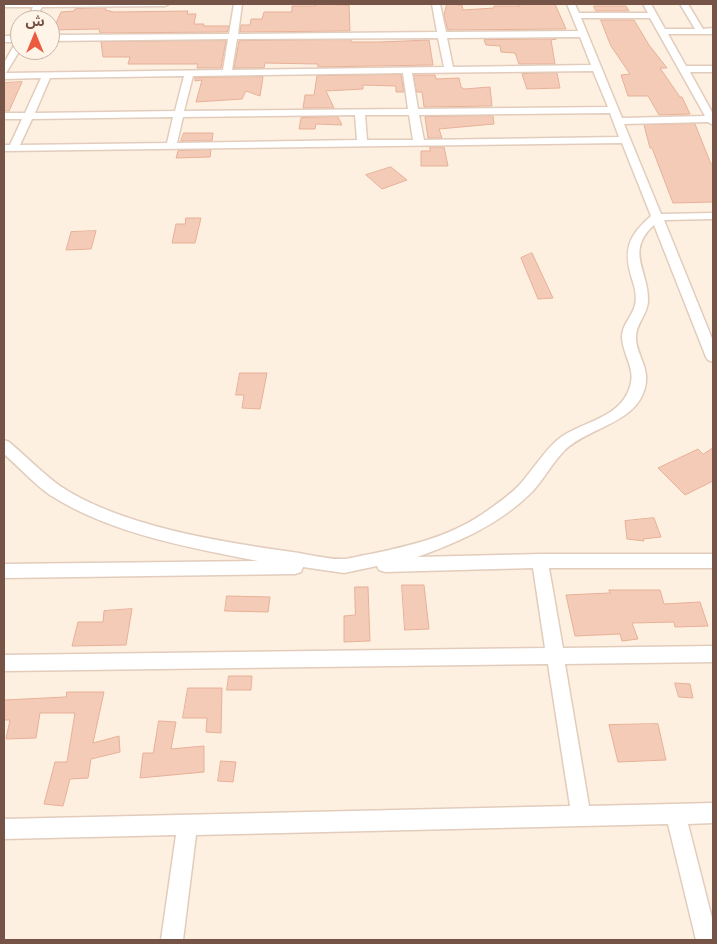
<!DOCTYPE html>
<meta charset="utf-8">
<style>
body{margin:0}
#map{position:relative;width:717px;height:944px;overflow:hidden;background:#fdf0e1;font-family:"PT Sans Narrow","Noto Sans Arabic",sans-serif}
canvas{display:block}
.frame{position:absolute;inset:0;border:5px solid #755447;pointer-events:none}
.north{position:absolute;left:10px;top:10px;width:50px;height:50px;box-sizing:border-box;background:#fff4e8;border:1px solid #c8b4a8;border-radius:50%;rotate:0deg;font-size:14px;font-weight:700;line-height:20px;text-align:center;color:#755447}
.north::after{content:'';display:block;margin:auto;width:18px;height:22px;background:#ed5a3f;clip-path:polygon(50% 0,100% 100%,50% 72%,0 100%)}
</style>
<div id="map">
<canvas width="717" height="944"></canvas>
<div class="frame"></div>
<div class="north">ش</div>
</div>
<script>
const context = document.querySelector('canvas').getContext('2d');
context.lineJoin = 'round';
function paint(path, color) {
  context.fillStyle = color;
  context.fill(path, 'evenodd');
}
function trace(path, color, width, dash) {
  context.strokeStyle = color;
  context.lineWidth = width;
  context.lineCap = dash ? 'butt' : 'round';
  context.setLineDash(dash || []);
  context.stroke(path);
}
const building = new Path2D(`
 M 315,4 L 349,5 L 350,31 L 240,32 L 241,25 L 250,25 L 251,19 L 262,19 L 264,12 L 292,12 L 292,6 L 315,6 Z
 M 447,4 L 462,5 L 463,10 L 494,8 L 494,6 L 520,6 L 519,4 L 555,4 L 566,29 L 448,30 L 444,16 Z
 M 594,6 L 626,6 L 629,11 L 596,11 Z
 M 106,8 L 105,10 L 114,12 L 188,11 L 187,14 L 196,14 L 194,24 L 204,24 L 203,26 L 229,26 L 227,32 L 100,33 L 99,29 L 53,30 L 61,12 L 74,11 L 75,9 Z
 M 601,20 L 634,20 L 649,45 L 667,68 L 660,68 L 680,97 L 682,97 L 690,114 L 659,115 L 648,96 L 628,96 L 621,75 L 630,74 L 611,46 Z
 M 556,39 L 551,40 L 555,64 L 519,64 L 515,53 L 501,52 L 500,46 L 486,45 L 484,40 Z
 M 351,40 L 351,42 L 379,42 L 429,40 L 433,65 L 318,67 L 318,64 L 265,63 L 264,68 L 234,68 L 239,41 Z
 M 226,41 L 221,68 L 197,68 L 198,64 L 128,64 L 130,57 L 103,57 L 101,42 Z
 M 557,73 L 560,88 L 527,89 L 522,74 Z
 M 401,75 L 404,92 L 396,92 L 396,86 L 363,85 L 363,89 L 326,91 L 334,108 L 303,108 L 305,95 L 314,95 L 317,76 Z
 M 414,75 L 435,75 L 436,79 L 459,78 L 461,87 L 464,89 L 490,87 L 492,106 L 424,107 L 422,92 L 417,92 Z
 M 263,77 L 260,96 L 246,91 L 242,99 L 196,102 L 202,80 L 195,81 L 195,78 Z
 M 22,82 L 9,111 L 4,111 L 4,83 Z
 M 493,116 L 494,124 L 439,129 L 442,138 L 428,138 L 425,117 Z
 M 338,117 L 342,125 L 316,124 L 315,129 L 299,129 L 301,118 Z
 M 695,124 L 711,164 L 713,164 L 713,202 L 673,203 L 652,148 L 650,148 L 644,125 Z
 M 184,133 L 213,133 L 212,141 L 181,141 Z
 M 430,147 L 444,147 L 448,166 L 421,166 L 421,151 L 430,151 Z
 M 211,150 L 210,157 L 176,158 L 178,151 Z
 M 391,167 L 407,180 L 382,189 L 366,175 Z
 M 186,218 L 201,218 L 195,243 L 172,243 L 176,224 L 185,224 Z
 M 96,231 L 91,249 L 66,250 L 71,232 Z
 M 532,253 L 553,298 L 538,299 L 521,258 Z
 M 240,373 L 267,373 L 260,409 L 242,408 L 244,395 L 236,395 Z
 M 713,448 L 713,481 L 685,495 L 658,468 L 698,449 L 703,454 Z
 M 654,518 L 661,537 L 643,539 L 644,541 L 627,539 L 625,521 Z
 M 402,585 L 424,585 L 429,629 L 405,630 Z
 M 355,587 L 368,587 L 370,641 L 344,642 L 344,616 L 355,615 Z
 M 609,590 L 660,590 L 664,604 L 700,602 L 708,626 L 675,627 L 674,622 L 632,623 L 638,639 L 622,641 L 620,634 L 575,636 L 566,595 L 610,593 Z
 M 227,596 L 270,597 L 268,612 L 225,611 Z
 M 132,609 L 126,645 L 72,646 L 78,622 L 103,622 L 104,611 Z
 M 229,676 L 252,676 L 251,690 L 227,690 Z
 M 675,683 L 690,684 L 693,698 L 679,697 Z
 M 188,688 L 222,688 L 221,733 L 206,732 L 207,718 L 183,718 Z
 M 67,692 L 104,692 L 93,743 L 119,736 L 120,752 L 91,759 L 88,778 L 70,779 L 63,806 L 44,804 L 55,762 L 67,762 L 75,713 L 40,713 L 36,738 L 6,739 L 10,720 L 4,720 L 4,700 L 66,697 Z
 M 159,721 L 176,722 L 171,749 L 204,746 L 204,772 L 140,778 L 143,753 L 153,753 Z
 M 658,724 L 666,760 L 618,762 L 609,725 Z
 M 221,761 L 236,762 L 233,782 L 218,781 Z`);
const minor = new Path2D(`
 M 4,4 L 169,4 L 165,6 L 42,7 L 35,20 L 27,20 L 33,7 L 4,7 Z
 M 234,4 L 242,4 L 238,34 L 437,32 L 432,4 L 440,4 L 446,32 L 578,31 L 567,4 L 575,4 L 579,13 L 648,13 L 643,4 L 651,4 L 665,29 L 695,29 L 680,4 L 688,4 L 703,29 L 713,28 L 713,34 L 668,34 L 686,66 L 713,66 L 713,72 L 690,72 L 713,114 L 713,125 L 708,122 L 624,124 L 661,214 L 713,213 L 713,219 L 664,220 L 713,341 L 713,362 L 708,360 L 706,357 L 654,225 C 624,252 650,272 648,302 C 647,315 635,325 636,338 C 636,353 648,366 646,382 C 641,423 590,426 565,450 C 552,463 544,479 532,492 C 500,524 459,542 417,557 L 540,554 L 713,554 L 713,568 L 549,568 L 563,648 L 713,646 L 713,662 L 565,664 L 589,806 L 713,803 L 713,823 L 688,824 L 713,922 L 713,940 L 696,940 L 668,824 L 196,835 L 183,940 L 161,940 L 176,835 L 4,839 L 4,819 L 570,806 L 548,664 L 4,671 L 4,655 L 545,648 L 533,568 L 385,572 L 379,570 L 377,566 L 344,573 L 303,567 L 301,572 L 295,574 L 4,578 L 4,564 L 258,561 C 190,548 109,533 50,495 C 34,484 19,467 4,454 L 4,440 L 9,442 C 26,456 42,473 60,486 C 120,526 220,542 292,552 C 308,554 328,560 345,559 C 353,558 363,555 371,554 C 409,546 448,537 481,515 C 494,506 512,494 522,482 C 533,469 542,455 554,443 C 574,423 614,421 627,394 C 639,371 624,360 622,338 C 621,326 632,317 635,305 C 637,298 635,287 632,279 C 623,250 628,236 651,216 L 622,143 L 4,151 L 4,145 L 10,145 L 22,119 L 4,119 L 4,113 L 25,113 L 41,78 L 4,79 L 4,63 L 16,42 L 4,42 L 4,36 L 20,36 L 20,50 L 6,73 L 223,70 L 228,39 L 50,41 L 50,35 L 229,34 ZM 581,18 L 650,18 L 705,116 L 622,118 ZM 580,37 L 591,65 L 453,67 L 447,38 ZM 438,38 L 444,67 L 232,70 L 237,39 ZM 593,71 L 608,107 L 418,109 L 412,73 ZM 403,73 L 408,109 L 184,111 L 193,76 ZM 184,76 L 175,111 L 35,113 L 50,78 ZM 610,113 L 619,137 L 424,140 L 419,115 ZM 355,115 L 357,140 L 177,143 L 183,117 ZM 365,115 L 409,115 L 413,140 L 367,140 ZM 173,117 L 167,143 L 20,145 L 32,119 Z`);
paint(building, '#f4cbb7');
trace(building, '#e7b097', 1);
trace(minor, '#e2ccbc', 3);
paint(minor, '#fff');
</script>
